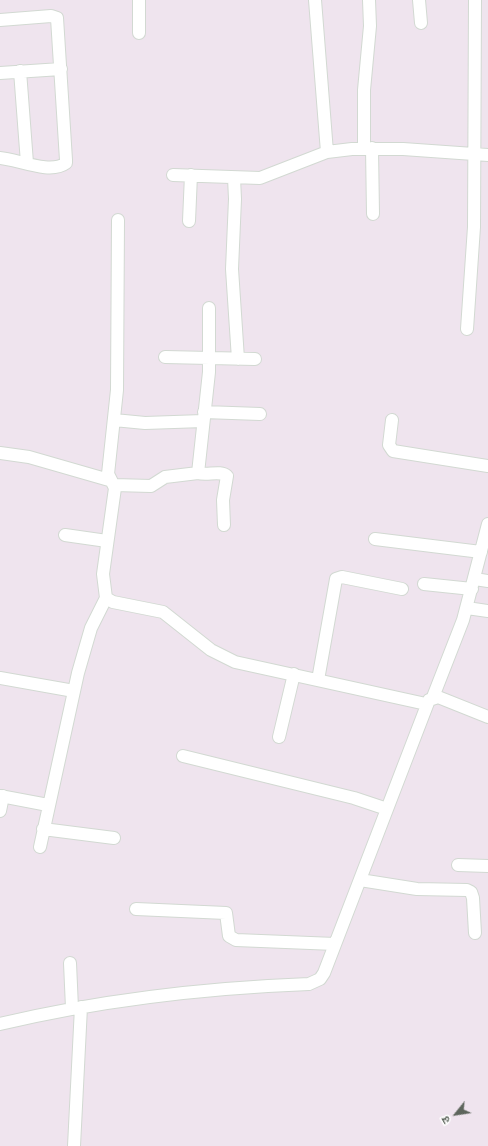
<!DOCTYPE html>
<meta charset="utf-8">
<style>
body{margin:0}
#map{position:relative;width:488px;height:1146px;overflow:hidden;background:#efe4ee;font-family:Ubuntu,"Noto Sans Devanagari",sans-serif}
canvas{display:block}
.north{position:absolute;left:436px;top:1094px;width:40px;height:40px;-webkit-text-stroke:3px #fff;paint-order:stroke;rotate:240deg;font-size:11px;font-weight:700;line-height:16px;text-align:center;color:#5d655c}
.north::after{content:'';display:block;margin:auto;width:14px;height:18px;background:#5d655c;clip-path:polygon(50% 0,100% 100%,50% 72%,0 100%)}
</style>
<div id="map">
<canvas width="488" height="1146"></canvas>
<div class="north">उ</div>
</div>
<script>
const context = document.querySelector('canvas').getContext('2d');
context.lineJoin = 'round';
function trace(path, color, width, dash) {
  context.strokeStyle = color;
  context.lineWidth = width;
  context.lineCap = dash ? 'butt' : 'round';
  context.setLineDash(dash || []);
  context.stroke(path);
}
const minor = new Path2D(`
 M 315,0 L 327,152
 M 419,0 L 421,23
 M 0,20 L 51,16 L 57,18 L 66,160 L 66,163 C 50,175 17,159 0,158
 M 139,33 L 139,0
 M 20,71 L 27,163
 M 0,73 L 61,69
 M 364,148 L 364,90 L 370,26 L 369,0
 M 372,148 L 373,214
 M 173,175 L 260,178 L 327,152 L 352,149 L 403,149 L 488,155
 M 234,178 L 235,199 L 232,269 L 238,359
 M 118,220 L 117,390 L 108,474 L 115,488 L 103,574 L 106,598 L 113,602 L 163,612 L 211,650 L 235,662 L 426,704
 M 189,221 L 191,175
 M 467,329 L 474,227 L 475,0
 M 165,357 L 255,359
 M 204,412 L 260,414
 M 114,420 L 145,423 L 203,421
 M 392,420 L 389,445 L 393,451 L 488,466
 M 0,453 L 29,457 L 109,480
 M 198,473 C 207,476 220,470 227,476 L 223,500 L 224,525
 M 114,485 L 151,486 L 165,477 L 198,473 L 209,372 L 209,308
 M 65,535 L 107,541
 M 375,539 L 481,552
 M 475,579 L 488,581
 M 424,584 L 472,589
 M 467,608 L 488,611
 M 0,678 L 74,691
 M 318,680 L 336,579 L 342,577 L 402,589
 M 433,697 L 463,620 L 488,524
 M 279,737 L 294,674
 M 183,756 L 354,798 L 387,809
 M 0,796 L 48,805
 M 0,811 L 3,796
 M 43,829 L 114,838
 M 40,847 L 78,673 L 91,628 L 106,598
 M 458,865 L 488,866
 M 360,880 L 417,889 L 467,890 L 471,892 L 473,898 L 475,933
 M 136,909 L 226,913 L 229,936 L 236,940 L 335,944
 M 70,963 L 72,1008
 M 0,1024 C 101,1000 205,988 309,984 L 320,979 L 324,973 L 429,700 L 438,697 L 488,717
 M 74,1146 L 81,1007`);
trace(minor, '#d2d9d2', 14);
trace(minor, '#fff', 12);
</script>
